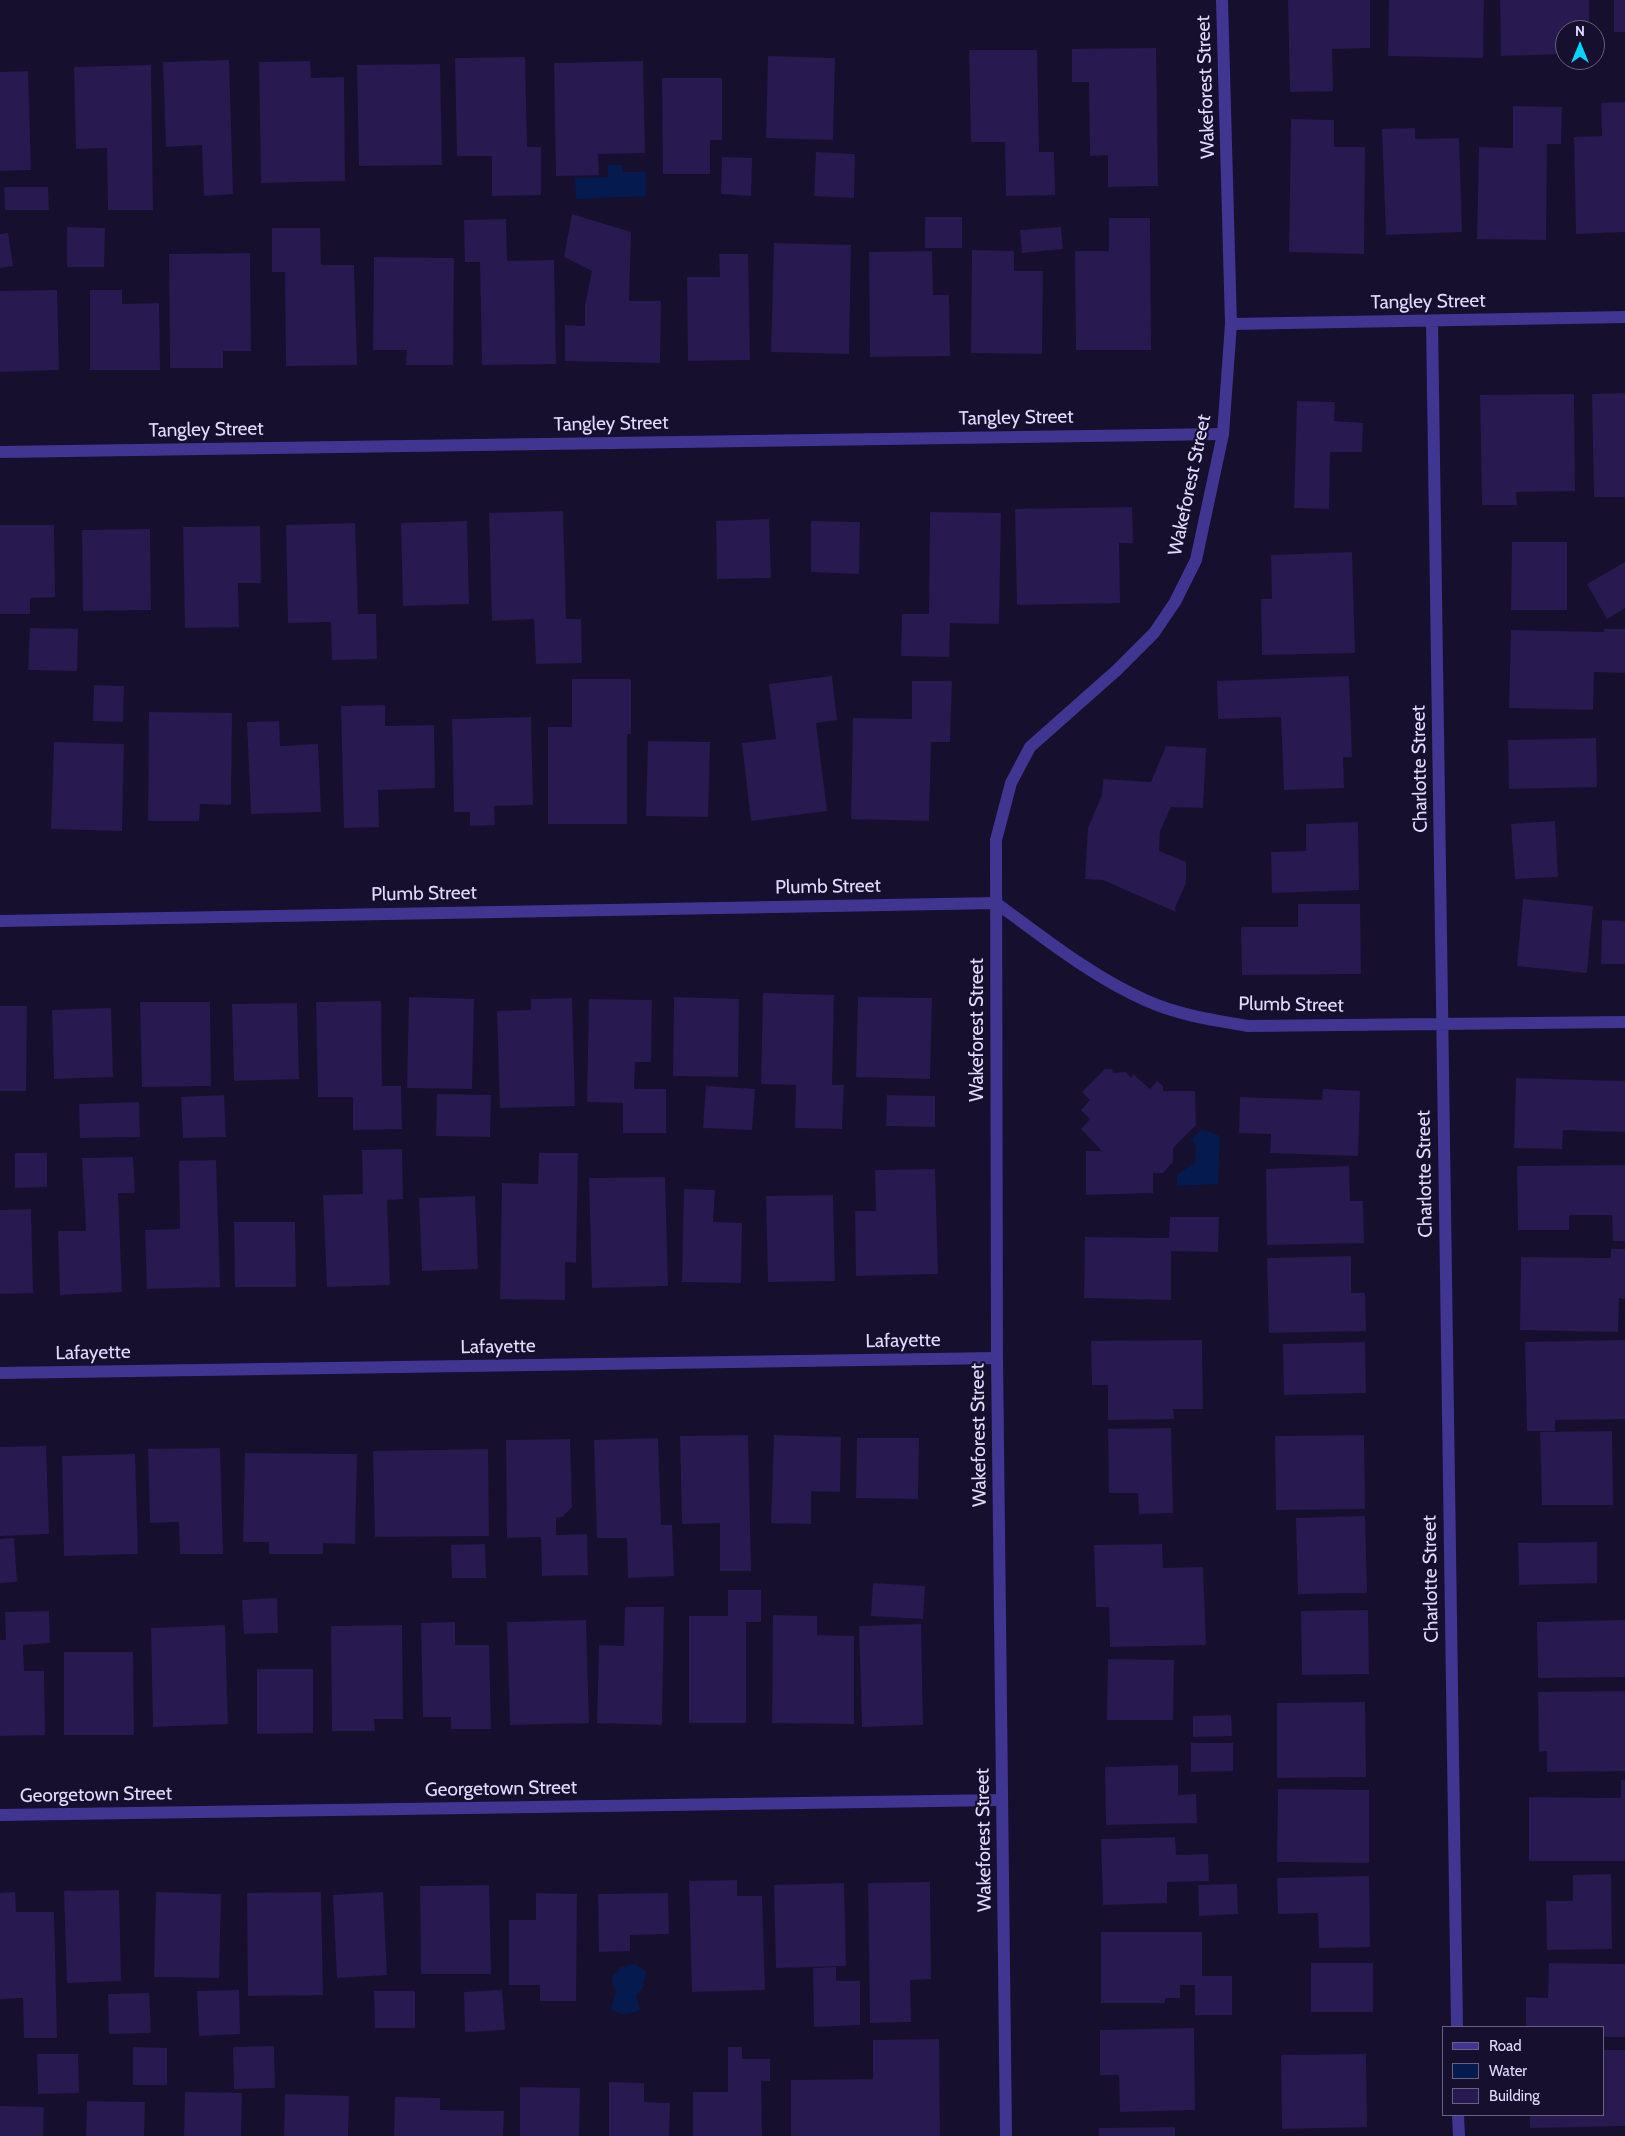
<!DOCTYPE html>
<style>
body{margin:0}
#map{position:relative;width:1625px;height:2136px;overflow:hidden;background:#160f2d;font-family:Cabin,sans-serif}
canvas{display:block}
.legend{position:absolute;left:1442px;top:2026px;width:162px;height:90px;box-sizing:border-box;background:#160f2d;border:1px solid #686181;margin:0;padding:6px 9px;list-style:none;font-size:15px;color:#e2dbff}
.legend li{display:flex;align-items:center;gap:10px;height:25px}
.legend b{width:25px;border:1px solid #686181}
.north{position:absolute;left:1555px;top:20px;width:50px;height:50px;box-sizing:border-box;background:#160f2d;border:1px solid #686181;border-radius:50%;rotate:0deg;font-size:14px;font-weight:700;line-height:20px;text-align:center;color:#e2dbff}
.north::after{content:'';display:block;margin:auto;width:18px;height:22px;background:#07d3ff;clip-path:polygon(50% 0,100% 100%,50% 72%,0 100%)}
</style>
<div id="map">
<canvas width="1625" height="2136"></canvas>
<ul class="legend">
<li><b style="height:6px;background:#403591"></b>Road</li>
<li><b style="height:14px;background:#051b4f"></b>Water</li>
<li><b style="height:14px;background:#281950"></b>Building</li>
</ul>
<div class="north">N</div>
</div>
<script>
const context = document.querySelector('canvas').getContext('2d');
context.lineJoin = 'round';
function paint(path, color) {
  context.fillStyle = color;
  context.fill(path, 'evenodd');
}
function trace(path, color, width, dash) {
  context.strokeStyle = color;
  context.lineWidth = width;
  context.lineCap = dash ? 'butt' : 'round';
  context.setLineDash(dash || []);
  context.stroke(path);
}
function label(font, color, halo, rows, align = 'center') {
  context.font = font + ' Cabin,sans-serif';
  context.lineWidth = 4.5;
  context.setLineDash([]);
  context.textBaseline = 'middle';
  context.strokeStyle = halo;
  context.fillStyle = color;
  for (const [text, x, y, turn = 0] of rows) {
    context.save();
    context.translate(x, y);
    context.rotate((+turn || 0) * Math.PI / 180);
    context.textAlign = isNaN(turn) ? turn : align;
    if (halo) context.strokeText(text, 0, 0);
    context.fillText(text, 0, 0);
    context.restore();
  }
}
const water = new Path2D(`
 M 608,165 L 622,165 L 623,172 L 646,172 L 646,196 L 576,199 L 575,178 L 608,177 Z
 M 1202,1129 L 1220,1136 L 1218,1184 L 1177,1186 L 1177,1174 L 1195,1163 L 1196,1146 L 1191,1140 Z
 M 635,1964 L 646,1972 L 643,1987 L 636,1996 L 640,2010 C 629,2014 620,2017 611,2009 L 616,1992 L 612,1983 L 613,1976 L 621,1967 Z`);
const building = new Path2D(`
 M 1288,0 L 1370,0 L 1370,48 L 1332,49 L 1333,91 L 1290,92 Z
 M 1389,0 L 1484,0 L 1483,58 L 1388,56 Z
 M 1500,0 L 1589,0 L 1589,30 L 1565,30 L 1565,54 L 1501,56 Z
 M 1614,0 L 1625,0 L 1625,32 L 1614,32 Z
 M 1156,48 L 1158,186 L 1108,187 L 1108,155 L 1090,156 L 1089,82 L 1072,82 L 1072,49 Z
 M 969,50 L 1037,50 L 1039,152 L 1054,152 L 1055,195 L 1006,196 L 1005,142 L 971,142 Z
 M 768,56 L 835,58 L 833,140 L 766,138 Z
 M 525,57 L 527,147 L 541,147 L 541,195 L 492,196 L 492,156 L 457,156 L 455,58 Z
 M 229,60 L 233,194 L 204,196 L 202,145 L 166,147 L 163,62 Z
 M 310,61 L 311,78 L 344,77 L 345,181 L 261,183 L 259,62 Z
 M 643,61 L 645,153 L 598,154 L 599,175 L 556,176 L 554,63 Z
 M 440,64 L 442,165 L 359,166 L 357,65 Z
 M 151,65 L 153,210 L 108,210 L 107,148 L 76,149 L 74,67 Z
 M 28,71 L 31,170 L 0,171 L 0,72 Z
 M 662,78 L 722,78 L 722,140 L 710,140 L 710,174 L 663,174 Z
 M 1625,102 L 1625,232 L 1576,234 L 1574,137 L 1602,136 L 1601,103 Z
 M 1513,106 L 1562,107 L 1561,144 L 1547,144 L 1546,240 L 1477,239 L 1479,147 L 1513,148 Z
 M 1291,119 L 1334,120 L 1334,147 L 1365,147 L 1364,254 L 1289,252 Z
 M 1415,128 L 1415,139 L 1459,138 L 1462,232 L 1386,235 L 1382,129 Z
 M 816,152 L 855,154 L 854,198 L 814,196 Z
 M 722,157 L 752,158 L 751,196 L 721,194 Z
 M 4,187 L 48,187 L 49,210 L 5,210 Z
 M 572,214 L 631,232 L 629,301 L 661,301 L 660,363 L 565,361 L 565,325 L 585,326 L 585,305 L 592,271 L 564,257 Z
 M 925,217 L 962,217 L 962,248 L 925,248 Z
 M 1109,218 L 1150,218 L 1151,350 L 1076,350 L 1075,251 L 1109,251 Z
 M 506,219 L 507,261 L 554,260 L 556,364 L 482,365 L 480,262 L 465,262 L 464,220 Z
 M 67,227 L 105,228 L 104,267 L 67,267 Z
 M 1061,227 L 1063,249 L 1022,253 L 1020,230 Z
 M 272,228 L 320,228 L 321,265 L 354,265 L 357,365 L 286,366 L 285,272 L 272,272 Z
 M 8,233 L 13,266 L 0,268 L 0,234 Z
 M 774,243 L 851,245 L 849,354 L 771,352 Z
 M 972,250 L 1014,251 L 1014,271 L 1043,271 L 1042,354 L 971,353 Z
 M 932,251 L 933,295 L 949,295 L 950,356 L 870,357 L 869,252 Z
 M 250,253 L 251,351 L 223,351 L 223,368 L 170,368 L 169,254 Z
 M 719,254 L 748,254 L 750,360 L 688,361 L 687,277 L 720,277 Z
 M 374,257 L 454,258 L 453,365 L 406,365 L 407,350 L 373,350 Z
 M 57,290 L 59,370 L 0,372 L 0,291 Z
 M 90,290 L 122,290 L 122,304 L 159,303 L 160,370 L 90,370 Z
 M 1625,393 L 1625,497 L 1594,497 L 1592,394 Z
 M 1574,394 L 1575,491 L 1516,492 L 1517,505 L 1482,505 L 1480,395 Z
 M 1297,401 L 1335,402 L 1334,421 L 1363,423 L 1362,452 L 1330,452 L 1329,509 L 1294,508 Z
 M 1132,507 L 1133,543 L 1119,543 L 1120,603 L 1017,605 L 1015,509 Z
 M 563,511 L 566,619 L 581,619 L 582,663 L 536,664 L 534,619 L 492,621 L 489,513 Z
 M 930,512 L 1001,513 L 999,624 L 950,623 L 949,657 L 901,656 L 902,614 L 929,614 Z
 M 769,519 L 771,578 L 717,579 L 716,521 Z
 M 467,521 L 469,604 L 403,606 L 401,523 Z
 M 811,521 L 860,522 L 859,574 L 811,572 Z
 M 355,523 L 358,614 L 376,614 L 377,659 L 332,660 L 331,622 L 288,623 L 286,525 Z
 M 0,525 L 54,525 L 55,597 L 30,598 L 30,614 L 0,614 Z
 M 260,526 L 261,583 L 238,583 L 239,627 L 185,628 L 183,527 Z
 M 150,529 L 151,610 L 83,611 L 82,530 Z
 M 1512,542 L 1567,542 L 1567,610 L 1511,610 Z
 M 1352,552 L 1355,653 L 1262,655 L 1261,599 L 1272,599 L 1271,555 Z
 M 1625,562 L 1625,608 L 1607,619 L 1587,584 Z
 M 30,628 L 78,629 L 77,671 L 28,670 Z
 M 1604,629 L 1625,629 L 1625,673 L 1594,672 L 1593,710 L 1509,708 L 1511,630 L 1604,632 Z
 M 832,676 L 837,720 L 816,723 L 827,811 L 751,821 L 742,743 L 776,739 L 769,684 Z
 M 1349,676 L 1352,757 L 1343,757 L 1344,788 L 1284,790 L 1281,717 L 1218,719 L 1217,681 Z
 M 572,679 L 631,679 L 631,734 L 627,734 L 627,824 L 548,824 L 548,727 L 572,727 Z
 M 912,681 L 952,681 L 950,742 L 931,742 L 929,821 L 851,819 L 853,718 L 912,719 Z
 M 94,685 L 124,686 L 123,722 L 93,721 Z
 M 385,705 L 385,726 L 434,725 L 435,788 L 378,790 L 379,827 L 344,828 L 341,706 Z
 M 149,712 L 232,713 L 231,805 L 200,804 L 199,821 L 148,821 Z
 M 531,717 L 533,805 L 494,806 L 495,825 L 470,826 L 470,812 L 454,812 L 452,719 Z
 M 279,721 L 280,746 L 318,744 L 321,812 L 251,814 L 247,722 Z
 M 1596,738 L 1597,787 L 1509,789 L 1508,740 Z
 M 648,741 L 710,742 L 708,817 L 646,816 Z
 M 54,742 L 124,744 L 122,831 L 51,829 Z
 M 1166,746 L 1206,748 L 1203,808 L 1171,807 L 1160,831 L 1159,851 L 1186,862 L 1186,883 L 1175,908 L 1176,912 L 1103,880 L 1085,879 L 1088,828 L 1102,795 L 1103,779 L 1151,782 Z
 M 1555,821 L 1558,877 L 1515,879 L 1511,824 Z
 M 1358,822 L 1359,890 L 1272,893 L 1271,852 L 1306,851 L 1306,824 Z
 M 1523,899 L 1593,906 L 1587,973 L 1517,966 Z
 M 1298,904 L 1360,904 L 1361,974 L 1242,975 L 1241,927 L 1298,927 Z
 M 1602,920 L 1625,921 L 1625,964 L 1601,964 Z
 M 763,993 L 834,995 L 832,1085 L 844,1085 L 842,1129 L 795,1128 L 796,1085 L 761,1084 Z
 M 409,997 L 474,999 L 472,1089 L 407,1088 Z
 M 674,997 L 739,999 L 738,1077 L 673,1076 Z
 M 858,997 L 932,998 L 930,1079 L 856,1077 Z
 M 572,998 L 575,1106 L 500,1108 L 497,1011 L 531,1010 L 531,999 Z
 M 589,999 L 652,1000 L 651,1062 L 635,1062 L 634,1089 L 666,1089 L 666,1133 L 623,1133 L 623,1103 L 587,1102 Z
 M 381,1001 L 382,1086 L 401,1086 L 402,1129 L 353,1130 L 353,1097 L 318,1097 L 316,1002 Z
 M 140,1002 L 210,1002 L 211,1086 L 142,1087 Z
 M 297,1003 L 299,1079 L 234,1081 L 232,1004 Z
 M 0,1006 L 27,1006 L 26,1091 L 0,1091 Z
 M 111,1008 L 113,1077 L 54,1079 L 52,1010 Z
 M 1105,1069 L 1112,1069 L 1113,1073 L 1126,1072 L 1131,1078 L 1133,1074 L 1150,1089 L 1157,1081 L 1163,1086 L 1163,1091 L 1195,1091 L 1196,1125 L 1173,1148 L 1173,1162 L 1163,1173 L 1153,1173 L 1153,1193 L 1086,1195 L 1086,1151 L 1102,1151 L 1081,1129 L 1090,1119 L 1081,1110 L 1090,1100 L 1082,1092 Z
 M 1516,1078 L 1625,1081 L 1625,1132 L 1563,1130 L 1562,1149 L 1514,1148 Z
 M 706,1086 L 755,1089 L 752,1130 L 703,1128 Z
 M 1323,1089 L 1360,1091 L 1358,1156 L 1270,1153 L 1271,1134 L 1239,1133 L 1240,1097 L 1322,1100 Z
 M 437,1094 L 491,1095 L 490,1137 L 436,1136 Z
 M 224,1095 L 226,1137 L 183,1138 L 181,1097 Z
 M 887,1095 L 935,1096 L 935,1127 L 886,1126 Z
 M 139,1102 L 140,1137 L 80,1138 L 79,1104 Z
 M 402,1149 L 403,1199 L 387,1200 L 390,1285 L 327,1287 L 323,1195 L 363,1194 L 362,1150 Z
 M 15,1153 L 47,1153 L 47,1187 L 15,1188 Z
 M 539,1153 L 578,1153 L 576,1263 L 565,1262 L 565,1300 L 500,1299 L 502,1183 L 538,1184 Z
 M 133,1157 L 135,1193 L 118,1193 L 122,1292 L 60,1295 L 58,1231 L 86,1231 L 82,1158 Z
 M 216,1160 L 220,1287 L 147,1289 L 145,1230 L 180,1229 L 179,1161 Z
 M 1625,1165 L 1625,1241 L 1613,1241 L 1612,1215 L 1569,1215 L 1569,1230 L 1518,1230 L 1517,1166 Z
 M 1349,1166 L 1350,1201 L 1363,1201 L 1364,1243 L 1267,1245 L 1266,1169 Z
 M 935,1169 L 938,1274 L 856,1276 L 855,1211 L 876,1211 L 875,1170 Z
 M 665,1177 L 668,1286 L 592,1288 L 589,1178 Z
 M 684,1189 L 715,1190 L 713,1222 L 742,1223 L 741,1283 L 682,1282 Z
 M 833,1195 L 835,1281 L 768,1282 L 766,1196 Z
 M 475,1196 L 478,1269 L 422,1271 L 419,1198 Z
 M 31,1209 L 33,1293 L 0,1294 L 0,1210 Z
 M 1170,1217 L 1219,1217 L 1218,1252 L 1171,1251 L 1171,1300 L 1084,1298 L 1085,1237 L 1169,1238 Z
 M 234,1222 L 295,1222 L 296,1287 L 235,1287 Z
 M 1611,1249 L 1625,1249 L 1625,1299 L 1619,1298 L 1618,1332 L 1520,1330 L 1521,1257 L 1611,1258 Z
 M 1351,1256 L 1351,1293 L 1365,1293 L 1366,1331 L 1269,1333 L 1267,1258 Z
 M 1202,1340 L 1203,1409 L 1173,1409 L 1174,1419 L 1108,1420 L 1108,1385 L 1092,1385 L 1091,1341 Z
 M 1625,1340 L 1625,1419 L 1555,1420 L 1555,1431 L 1527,1431 L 1525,1342 Z
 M 1365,1342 L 1366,1393 L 1284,1395 L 1283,1344 Z
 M 1171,1428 L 1173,1513 L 1139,1514 L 1138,1493 L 1109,1493 L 1108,1429 Z
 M 1612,1431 L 1613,1505 L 1542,1505 L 1540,1432 Z
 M 748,1435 L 751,1571 L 720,1571 L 720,1523 L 682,1524 L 680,1436 Z
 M 774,1435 L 841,1437 L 840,1492 L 811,1491 L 811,1524 L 771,1523 Z
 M 1364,1435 L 1365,1509 L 1276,1510 L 1275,1436 Z
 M 658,1438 L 661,1525 L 672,1525 L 674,1576 L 628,1578 L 627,1538 L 597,1538 L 594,1440 Z
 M 857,1438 L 919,1438 L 918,1499 L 856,1498 Z
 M 570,1439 L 572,1507 L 562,1517 L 556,1518 L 556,1535 L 587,1534 L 588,1575 L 542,1576 L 541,1537 L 507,1538 L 506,1440 Z
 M 46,1446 L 49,1534 L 0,1536 L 0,1447 Z
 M 220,1448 L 223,1554 L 180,1554 L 179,1522 L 150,1523 L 148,1449 Z
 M 488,1449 L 489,1536 L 375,1537 L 373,1451 Z
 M 245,1453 L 357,1454 L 355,1544 L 323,1543 L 323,1554 L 269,1554 L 269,1542 L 243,1542 Z
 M 135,1454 L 138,1554 L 64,1556 L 62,1456 Z
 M 1365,1516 L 1367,1593 L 1298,1594 L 1296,1518 Z
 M 14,1538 L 17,1582 L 0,1583 L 0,1539 Z
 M 1597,1542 L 1597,1583 L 1519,1585 L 1518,1543 Z
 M 485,1544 L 486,1578 L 452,1578 L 451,1545 Z
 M 1162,1544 L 1163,1568 L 1203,1567 L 1206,1645 L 1110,1647 L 1109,1607 L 1096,1607 L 1094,1545 Z
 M 873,1583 L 925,1586 L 923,1619 L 871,1616 Z
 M 728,1590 L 761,1590 L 761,1622 L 746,1622 L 746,1723 L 689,1723 L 689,1616 L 728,1616 Z
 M 277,1598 L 278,1633 L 244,1634 L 242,1600 Z
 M 625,1607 L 664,1607 L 662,1725 L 597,1723 L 599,1645 L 624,1646 Z
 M 1368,1610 L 1369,1674 L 1302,1675 L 1301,1611 Z
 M 49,1611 L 50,1643 L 23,1645 L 24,1671 L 44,1671 L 45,1735 L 0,1736 L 0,1640 L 6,1640 L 5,1612 Z
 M 773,1615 L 817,1616 L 817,1635 L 854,1636 L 854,1724 L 772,1723 Z
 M 586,1620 L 589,1723 L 510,1725 L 507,1622 Z
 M 1625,1620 L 1625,1677 L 1538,1678 L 1537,1622 Z
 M 455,1622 L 455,1645 L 489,1645 L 491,1729 L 451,1729 L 451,1717 L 423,1717 L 421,1623 Z
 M 921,1624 L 923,1725 L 862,1727 L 859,1626 Z
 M 225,1625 L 228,1724 L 153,1727 L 151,1628 Z
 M 402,1625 L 403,1719 L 374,1719 L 375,1731 L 332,1731 L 331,1626 Z
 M 64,1652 L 133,1652 L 134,1735 L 64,1735 Z
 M 1108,1659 L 1174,1660 L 1173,1720 L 1107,1720 Z
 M 257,1669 L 313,1669 L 313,1733 L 257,1734 Z
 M 1625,1691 L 1625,1771 L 1547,1772 L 1547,1751 L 1539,1752 L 1538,1692 Z
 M 1365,1702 L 1366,1777 L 1277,1778 L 1277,1703 Z
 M 1231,1715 L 1232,1736 L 1193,1737 L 1193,1716 Z
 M 1191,1743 L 1233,1743 L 1233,1771 L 1191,1772 Z
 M 1178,1765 L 1178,1795 L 1196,1794 L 1197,1823 L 1106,1825 L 1105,1767 Z
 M 1621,1780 L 1625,1780 L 1625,1861 L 1529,1861 L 1529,1797 L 1621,1798 Z
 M 1278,1789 L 1369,1790 L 1369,1863 L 1277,1862 Z
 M 1175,1837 L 1176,1855 L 1208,1854 L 1209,1881 L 1167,1882 L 1167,1903 L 1103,1905 L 1101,1839 Z
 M 1611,1874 L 1612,1949 L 1547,1950 L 1546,1901 L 1573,1901 L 1573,1875 Z
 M 1369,1876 L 1370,1947 L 1319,1948 L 1318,1913 L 1278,1914 L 1277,1878 Z
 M 737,1880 L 737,1896 L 762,1896 L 765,1990 L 692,1992 L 689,1881 Z
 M 930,1882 L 931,1979 L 910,1980 L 911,2022 L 870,2023 L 868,1883 Z
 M 844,1883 L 846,1966 L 776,1968 L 774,1885 Z
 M 1237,1884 L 1238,1914 L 1199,1916 L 1198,1885 Z
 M 489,1885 L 491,1974 L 421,1974 L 420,1886 Z
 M 119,1890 L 121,1981 L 67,1983 L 64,1891 Z
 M 15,1892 L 16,1912 L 54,1912 L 57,2038 L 24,2038 L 23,1998 L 0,1999 L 0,1893 Z
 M 156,1892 L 221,1894 L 219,1978 L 154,1977 Z
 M 321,1892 L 323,1995 L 248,1996 L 247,1893 Z
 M 383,1892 L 387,1975 L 337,1978 L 333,1895 Z
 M 536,1893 L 577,1894 L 576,2001 L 540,2001 L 540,1985 L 509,1985 L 509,1920 L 536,1920 Z
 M 668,1893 L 669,1934 L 630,1935 L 630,1951 L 599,1952 L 598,1894 Z
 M 1101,1932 L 1202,1932 L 1202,1976 L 1232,1976 L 1232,2015 L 1195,2015 L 1195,1985 L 1180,1985 L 1180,1998 L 1165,1998 L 1165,2003 L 1101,2003 Z
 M 1311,1963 L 1373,1963 L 1373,2012 L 1311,2012 Z
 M 1549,1963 L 1625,1964 L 1625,2037 L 1604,2037 L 1604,2027 L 1526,2027 L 1526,1997 L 1548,1998 Z
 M 836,1967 L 836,1981 L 860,1981 L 860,2025 L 814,2027 L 813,1968 Z
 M 239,1990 L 240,2034 L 199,2036 L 197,1991 Z
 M 502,1990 L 505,2030 L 465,2032 L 464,1992 Z
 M 374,1991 L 415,1991 L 415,2028 L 375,2028 Z
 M 149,1993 L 151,2033 L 109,2034 L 108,1994 Z
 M 1194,2028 L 1195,2110 L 1120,2112 L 1119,2075 L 1100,2075 L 1100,2030 Z
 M 939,2039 L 940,2136 L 791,2136 L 791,2080 L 873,2079 L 873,2040 Z
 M 274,2046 L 275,2088 L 234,2089 L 233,2047 Z
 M 133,2047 L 167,2048 L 167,2085 L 133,2085 Z
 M 728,2047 L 742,2047 L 742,2059 L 770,2059 L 770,2081 L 761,2081 L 762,2136 L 693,2136 L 693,2092 L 728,2092 Z
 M 1604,2050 L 1625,2050 L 1625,2126 L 1530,2128 L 1530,2115 L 1604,2115 Z
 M 37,2054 L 78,2054 L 79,2093 L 38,2094 Z
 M 1366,2054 L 1367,2127 L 1282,2129 L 1281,2055 Z
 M 609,2082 L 644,2083 L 644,2102 L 670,2103 L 669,2136 L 609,2136 Z
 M 520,2087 L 580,2088 L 579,2136 L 520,2136 Z
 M 185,2092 L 242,2093 L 241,2136 L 184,2136 Z
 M 285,2094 L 349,2096 L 348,2136 L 284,2136 Z
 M 395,2097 L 440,2098 L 440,2110 L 504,2111 L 503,2136 L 394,2136 Z
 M 87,2101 L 145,2102 L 144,2136 L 86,2136 Z
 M 0,2106 L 44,2107 L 43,2136 L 0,2136 Z
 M 1175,2127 L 1175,2136 L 1099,2136 L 1099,2128 Z`);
const minor = new Path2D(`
 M 1432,321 L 1457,2027
 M 1231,324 L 1625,317
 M 0,452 L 1223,434
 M 0,921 L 996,903 C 1043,937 1091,976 1145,1000 C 1178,1015 1213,1020 1248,1026 L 1625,1022
 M 0,1373 L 997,1358
 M 0,1815 L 1002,1800
 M 1458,2115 L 1459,2136`);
const tertiary = new Path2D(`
 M 1006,2136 L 997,1358 L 996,840 L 1011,783 L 1030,747 L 1117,670 L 1154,633 L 1175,602 L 1196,560 L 1223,434 L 1231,324 L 1222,0`);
const streetNames = [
 ["Wakeforest Street",1206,87,-92],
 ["Tangley Street",1428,302,-1],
 ["Tangley Street",1016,418,-1],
 ["Tangley Street",611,424,-1],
 ["Tangley Street",206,430,-1],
 ["Wakeforest Street",1190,485,-78],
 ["Charlotte Street",1420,769,-91],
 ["Plumb Street",828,887,-1],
 ["Plumb Street",424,894,-1],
 ["Plumb Street",1291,1005,1],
 ["Wakeforest Street",977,1030,-90],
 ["Charlotte Street",1425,1174,-91],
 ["Lafayette",903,1341,-1],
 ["Lafayette",498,1347,-1],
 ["Lafayette",93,1353,-1],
 ["Wakeforest Street",979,1435,-91],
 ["Charlotte Street",1431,1579,-91],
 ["Georgetown Street",501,1789,-1],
 ["Georgetown Street",96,1795,-1],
 ["Wakeforest Street",984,1840,-91]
];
paint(water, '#051b4f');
paint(building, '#281950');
trace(minor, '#403591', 12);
trace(tertiary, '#403591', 12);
label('19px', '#e2dbff', '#160f2d', streetNames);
</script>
